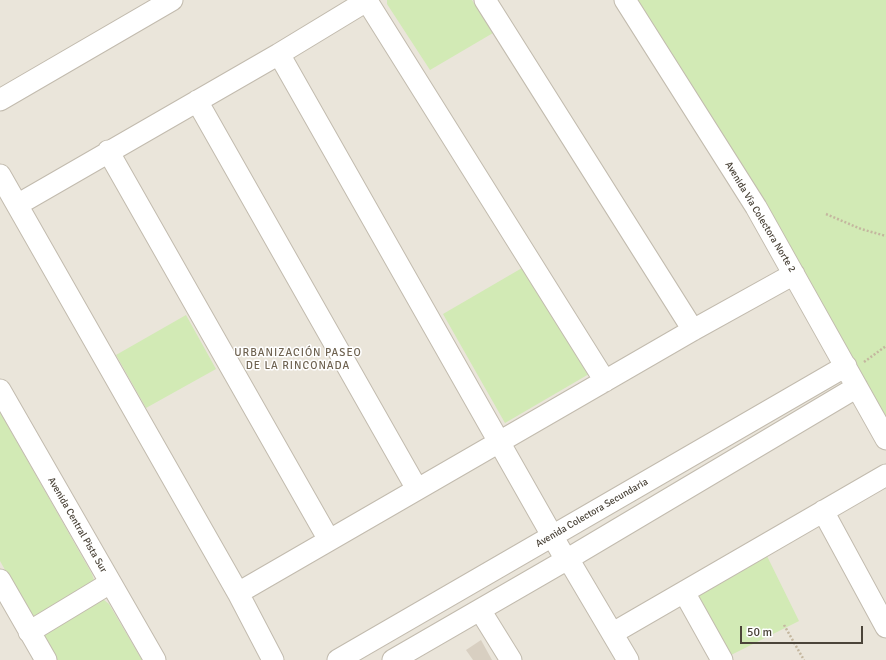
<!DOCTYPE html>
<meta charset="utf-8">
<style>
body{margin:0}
#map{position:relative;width:886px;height:660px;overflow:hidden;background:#f6f3ec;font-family:Signika,sans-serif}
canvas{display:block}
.scale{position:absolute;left:740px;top:626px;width:123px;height:18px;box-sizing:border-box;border:2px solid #4b4439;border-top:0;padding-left:5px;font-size:12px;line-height:14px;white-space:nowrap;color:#4b4439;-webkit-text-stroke:3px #fff;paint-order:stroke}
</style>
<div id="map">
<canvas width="886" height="660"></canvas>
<div class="scale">50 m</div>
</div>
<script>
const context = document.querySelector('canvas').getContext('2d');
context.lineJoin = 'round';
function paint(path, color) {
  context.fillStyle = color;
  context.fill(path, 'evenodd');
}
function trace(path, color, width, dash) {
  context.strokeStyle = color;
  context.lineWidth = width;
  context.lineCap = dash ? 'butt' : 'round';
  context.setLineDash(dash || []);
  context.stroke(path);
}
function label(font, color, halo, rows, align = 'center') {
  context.font = font + ' Signika,sans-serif';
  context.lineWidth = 3;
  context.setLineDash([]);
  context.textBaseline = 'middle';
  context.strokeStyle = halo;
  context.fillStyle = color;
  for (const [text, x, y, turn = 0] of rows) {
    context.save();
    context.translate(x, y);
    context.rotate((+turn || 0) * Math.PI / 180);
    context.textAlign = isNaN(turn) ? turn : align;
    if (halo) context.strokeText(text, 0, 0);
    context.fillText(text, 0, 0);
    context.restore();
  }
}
const residential = new Path2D(`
 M 0,0 L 632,0 L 886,424 L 886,660 L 0,660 Z`);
const green = new Path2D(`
 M 387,0 L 472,0 L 493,33 L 430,70 L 387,4 Z
 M 632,0 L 886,0 L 886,424 Z
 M 522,268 L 589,374 L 505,423 L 443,314 Z
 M 186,315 L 216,369 L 146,408 L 116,355 Z
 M 0,412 L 92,574 L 94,580 L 90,588 L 42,615 L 34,616 L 29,612 L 0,561 Z
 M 764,550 L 799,621 L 725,658 L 689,594 Z
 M 99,600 L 104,600 L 109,604 L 142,660 L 55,660 L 45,637 L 45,632 Z`);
const building = new Path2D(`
 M 481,640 L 492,660 L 473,660 L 466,650 Z`);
const path = new Path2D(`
 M 826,214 L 861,229 L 886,236
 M 864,362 L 886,346
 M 784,625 L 804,660`);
const minor = new Path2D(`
 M 485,0 L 693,330
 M 625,0 L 756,207 L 886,439
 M 367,1 L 605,381
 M 279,54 L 566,560 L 573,567 L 628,660
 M 0,100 L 172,0
 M 197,101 L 417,489
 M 108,151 L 329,540
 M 0,175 L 238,593 L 273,660
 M 17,205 L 279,54 L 368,0
 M 0,390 L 155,660
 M 823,511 L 886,627
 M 0,580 L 46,660
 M 684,592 L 722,660
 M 238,593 L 693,330 L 794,274
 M 480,610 L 511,660
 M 29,632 L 110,583
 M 613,633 L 886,475
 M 338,660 L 846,366
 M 393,660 L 566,560 L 857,387`);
const streetNames = [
 ["Avenida Vía Colectora Norte 2",760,217,59],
 ["Avenida Colectora Secundaria",592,513,-30],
 ["Avenida Central Pista Sur",77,525,60]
];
const neighbourhoodNames = [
 ["URBANIZACIÓN PASEO",298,353],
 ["DE LA RINCONADA",298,366]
];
paint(residential, '#eae5da');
paint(green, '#d2eab5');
paint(building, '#d8cfc1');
trace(minor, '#c2bbae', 23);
trace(path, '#c4b79f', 2.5, [2, 2]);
trace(minor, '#fff', 21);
label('10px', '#4b4439', '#fff', streetNames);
context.letterSpacing = '1px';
label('11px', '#6e6250', '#fff', neighbourhoodNames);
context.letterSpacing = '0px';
</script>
